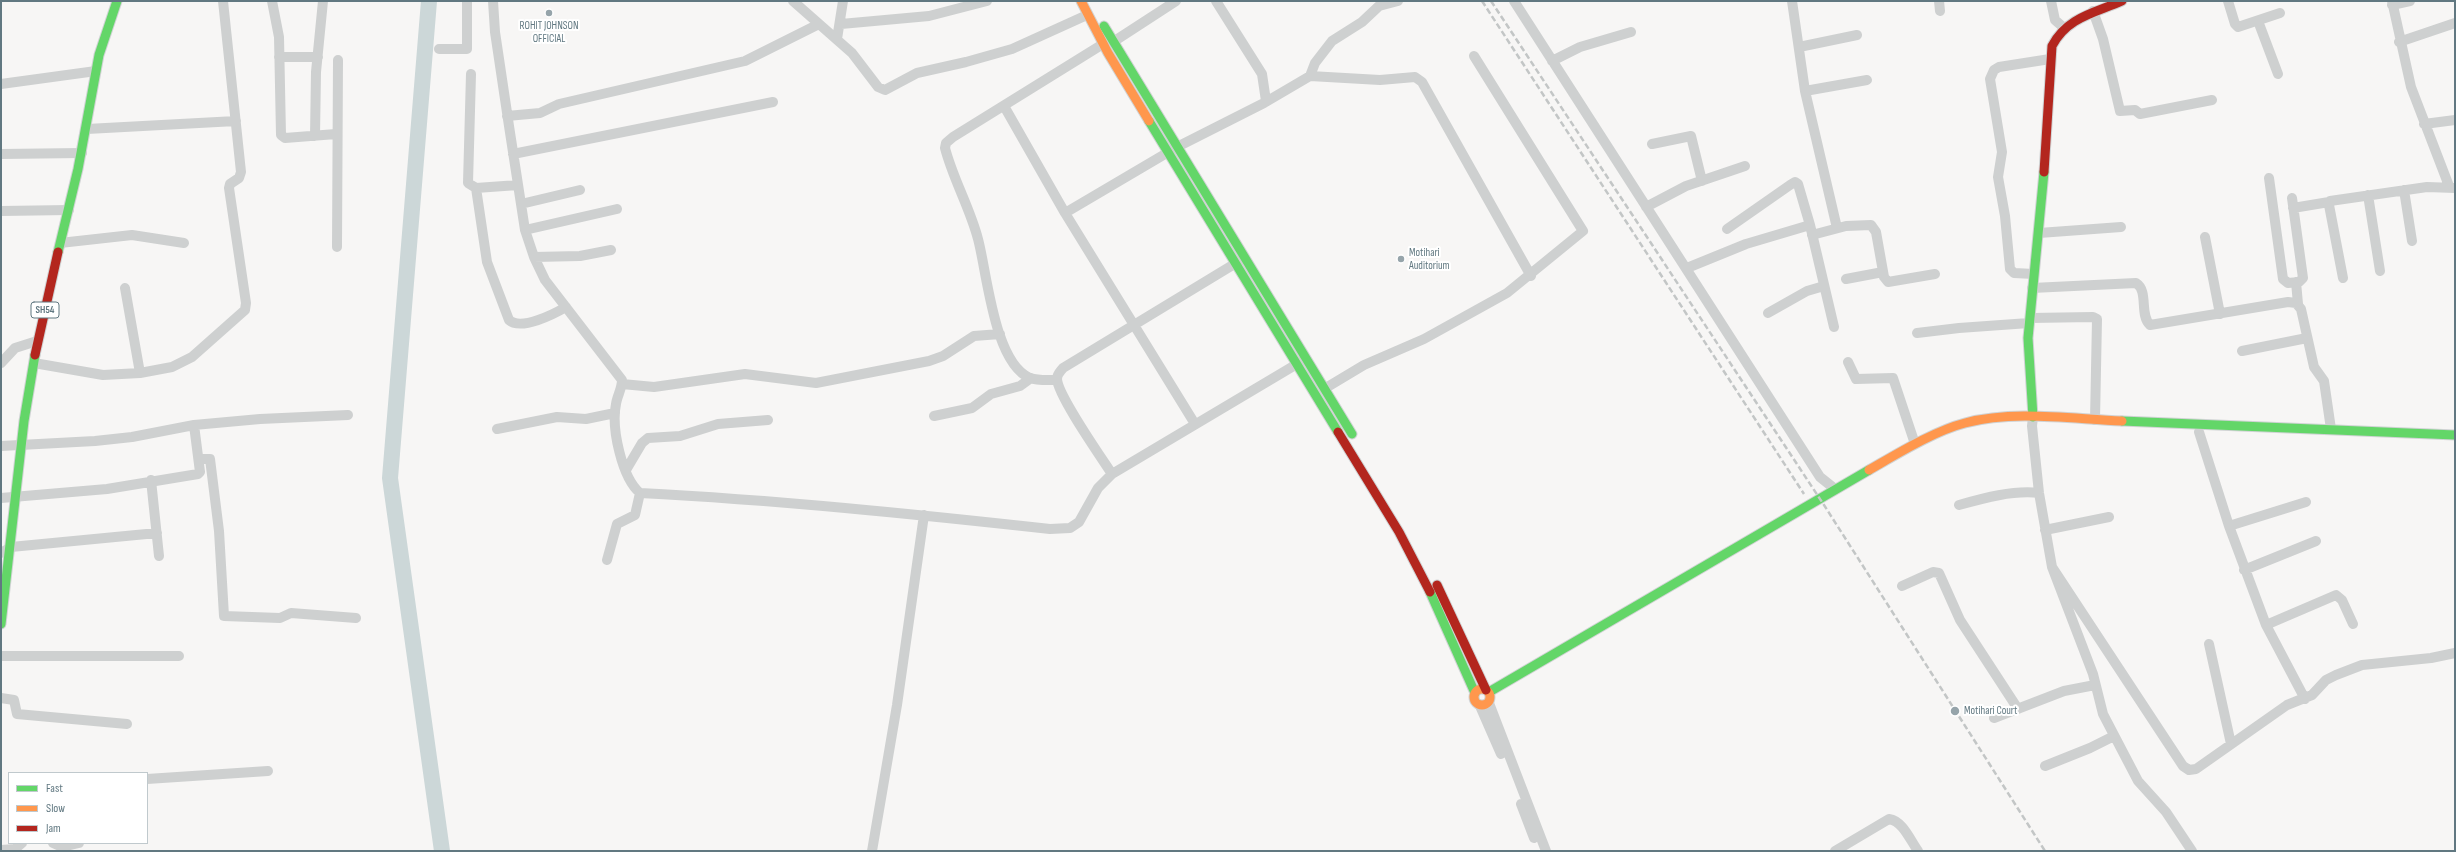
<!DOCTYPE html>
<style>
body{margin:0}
#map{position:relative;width:2456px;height:852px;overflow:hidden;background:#f7f6f5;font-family:"Sofia Sans Condensed",sans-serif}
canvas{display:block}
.frame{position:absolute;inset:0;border:2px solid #617881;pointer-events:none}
.legend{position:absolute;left:8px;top:772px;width:140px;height:72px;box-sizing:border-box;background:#fff;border:1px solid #c0c9cd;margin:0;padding:5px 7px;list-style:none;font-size:12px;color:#617881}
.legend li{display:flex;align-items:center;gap:8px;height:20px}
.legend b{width:20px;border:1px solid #c0c9cd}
</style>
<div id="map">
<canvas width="2456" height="852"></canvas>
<div class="frame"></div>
<ul class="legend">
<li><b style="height:5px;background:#63d668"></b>Fast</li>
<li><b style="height:5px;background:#ff974d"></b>Slow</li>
<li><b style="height:5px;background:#b3261e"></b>Jam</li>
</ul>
</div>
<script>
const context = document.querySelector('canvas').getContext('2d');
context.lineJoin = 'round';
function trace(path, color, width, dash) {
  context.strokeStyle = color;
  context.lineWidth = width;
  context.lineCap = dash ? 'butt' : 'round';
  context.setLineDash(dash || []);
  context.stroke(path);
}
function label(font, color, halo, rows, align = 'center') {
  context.font = font + ' "Sofia Sans Condensed",sans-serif';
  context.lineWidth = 4;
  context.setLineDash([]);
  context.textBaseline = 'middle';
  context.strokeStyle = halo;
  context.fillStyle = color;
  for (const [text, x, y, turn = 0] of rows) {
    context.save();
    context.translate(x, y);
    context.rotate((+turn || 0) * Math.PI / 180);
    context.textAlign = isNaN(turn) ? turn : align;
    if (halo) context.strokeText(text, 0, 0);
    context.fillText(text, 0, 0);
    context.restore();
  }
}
const river = new Path2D(`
 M 429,1 L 390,478 L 442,851`);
const street = new Path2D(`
 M 272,1 L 279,37 L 281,135 L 285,138 L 336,134
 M 493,1 L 495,32 L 509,126 L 525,230 L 534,257 L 545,280 L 622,380 C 622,389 617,396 616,404 C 611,428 622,478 640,493 C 777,500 913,514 1050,529 L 1070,528 L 1079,522 L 1098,488 L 1112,474 L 1302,361
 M 793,1 L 852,53 L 878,87 L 885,90 L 917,73 L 966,62 L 1012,49 L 1087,15
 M 1216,1 L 1262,74 L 1266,101
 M 1514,1 L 1820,477 L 1835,489
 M 1792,1 L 1805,91 L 1837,228
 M 1939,1 L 1940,11
 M 2051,1 L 2055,20 L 2063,27
 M 2228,1 L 2235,24 L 2238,27 L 2280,13
 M 2392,1 L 2411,87 L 2449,186
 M 2392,5 L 2410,1
 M 2093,11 L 2103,39 L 2120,111 L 2135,110 L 2140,114 L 2212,100
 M 2258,21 L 2278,74
 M 841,24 L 929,16 L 987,1
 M 837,39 L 843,1
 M 1113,42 L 1176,1
 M 2399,42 L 2455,23
 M 1799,47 L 1857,35
 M 439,49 L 467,49 L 467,1
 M 279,57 L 318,57
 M 1552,61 L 1580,47 L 1631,32
 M 471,74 L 468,183 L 476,188 L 518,185
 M 1310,76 L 1315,63 L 1332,41 L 1362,22 L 1379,6 L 1398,1
 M 1,84 L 96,71
 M 1805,91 L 1867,80
 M 1004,106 L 1065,213 L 1195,424
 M 507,116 L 540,113 L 559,104 L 745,61 L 819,24
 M 2424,124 L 2455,120
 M 87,129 L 236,121
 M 315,136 L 316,72 L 323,1
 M 1652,144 L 1691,136 L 1702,181
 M 1,154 L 82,153
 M 513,154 L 773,102
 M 2269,178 L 2283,279 L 2288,283 L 2299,282 L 2303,278 L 2292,198
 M 476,188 L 487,262 L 509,320 C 521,331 554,314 566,307
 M 2404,190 L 2412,241
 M 2368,195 L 2380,271
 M 521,204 L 580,190
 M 1646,207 L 1686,186 L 1745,166
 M 2293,208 L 2329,202
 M 1,211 L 69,210
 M 1065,213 L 1177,147 L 1264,103 L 1310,76 L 1380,80 L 1415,77 L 1422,82 L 1531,276
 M 1727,229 L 1790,185 L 1795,182 L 1798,184 L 1810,225 L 1834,327
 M 525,230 L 617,209
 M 2039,233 L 2121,227
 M 1812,235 L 1846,226 L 1871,225 L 1876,232 L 1884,277 L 1888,282 L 1935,274
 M 2205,237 L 2220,314
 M 60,243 L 132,235 L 184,243
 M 337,247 L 338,60
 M 534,257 L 580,256 L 611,250
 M 1687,268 L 1746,244 L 1810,225
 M 2034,274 L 2014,273 L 2010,269 L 2005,216 L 1998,177 L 2002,152 L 1990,79 L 1994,70 L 1999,67 L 2050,59
 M 2343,278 L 2329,205 L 2330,201 L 2427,187 L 2455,188
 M 1846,279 L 1883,272
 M 2296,282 L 2298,304
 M 125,288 L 140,373
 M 2032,288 L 2136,283 C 2149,291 2139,315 2150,325 L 2288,302 L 2296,303 L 2301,309 L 2314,367 L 2324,381 L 2331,429
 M 1768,313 L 1807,291 L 1824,286
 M 2030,318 L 2093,317 L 2097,319 L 2095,420
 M 1917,333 L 1959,328 L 2029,323
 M 2242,351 L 2307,338
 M 1848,362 L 1856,379 L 1893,378 L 1915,444
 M 1,363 L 15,348 L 37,341
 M 34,363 L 103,375 L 140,373 L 172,367 L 192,357 L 245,310 L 246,303 L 229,188 L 230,184 L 239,178 L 241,172 L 223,1
 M 1057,380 C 1049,380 1038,381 1030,378 C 994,363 987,272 978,239 C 970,208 953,179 945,148 L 946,143 L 953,137 L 1103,44
 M 622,384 L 654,387 L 745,374 L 816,383 L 929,361 L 943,356 L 974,336 L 1000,334
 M 1324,389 L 1364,365 L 1424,339 L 1507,293 L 1583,231 L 1474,56
 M 934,416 L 972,408 L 991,394 L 1020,386 L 1031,378
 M 2033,417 L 2032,426 L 2039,493 L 2052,567 L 2093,674 L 2103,714 L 2138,781 L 2166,812 L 2192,851
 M 497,429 L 557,417 L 586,419 L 615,413
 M 2199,432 L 2229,526 L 2266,625 L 2305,699
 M 1,446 L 95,441 L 132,437 L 194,425 L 260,419 L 348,415
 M 199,459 L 210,459 L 219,531 L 224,616 L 280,618 L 291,613 L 356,618
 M 626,470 L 642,443 L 648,438 L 680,436 L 718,424 L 768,420
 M 1112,474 C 1101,457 1058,396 1057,379 C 1057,374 1060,372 1063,368 L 1241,260
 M 151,480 L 159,556
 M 1,498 L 107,489 L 198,474 L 200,472 L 194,425
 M 1959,505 C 1984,498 2013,490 2039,493
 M 2229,526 L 2306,502
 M 2045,530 L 2109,517
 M 1,553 L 11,547 L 157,533
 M 607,560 L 617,524 L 635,515 L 640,493
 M 2052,567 L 2183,766 L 2189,770 L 2196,769 L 2287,705 L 2312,695 L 2326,680 L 2336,675 L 2362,665 L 2431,658 L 2455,653
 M 2244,570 L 2316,541
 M 1902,586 L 1933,572 L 1939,573 L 1960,620 L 2018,709
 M 2266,625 L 2336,595 L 2342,600 L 2353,624
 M 2209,644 L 2231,744
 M 1,656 L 179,656
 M 1,698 L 14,700 L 17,714 L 127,724
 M 1489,703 L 1546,851
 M 1480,706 L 1501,754
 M 1994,718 L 2064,691 L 2095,685
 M 2045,766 L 2090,748 L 2114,736
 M 147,779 L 268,771
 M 1521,804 L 1534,838
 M 53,843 L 62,847 L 79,843
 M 1,850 L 15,849 L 22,843
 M 872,851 L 897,705 L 924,515
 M 1835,851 L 1889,819 C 1903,821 1910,840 1918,851`);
const fast = new Path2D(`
 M 1104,26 L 1352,434
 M 1149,121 L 1338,432
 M 58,252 L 78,169 L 99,55 L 117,1
 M 2033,417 L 2028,338 L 2044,172
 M 2122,421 L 2455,435
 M 1430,592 L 1475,693
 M 1,624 L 24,421 L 35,355
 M 1489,692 L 1869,470`);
const slow = new Path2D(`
 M 1081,1 L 1108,53 L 1149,121
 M 1869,470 C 1897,454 1934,431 1965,423 C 2015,410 2071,419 2122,421
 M1474 697a8 8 0 1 1 16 0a8 8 0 1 1-16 0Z`);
const jam = new Path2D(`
 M 2044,172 L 2052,46 C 2067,17 2095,13 2122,1
 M 35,355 L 58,252
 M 1338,432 L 1399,532 L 1430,592
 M 1437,585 L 1486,690`);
const rail = new Path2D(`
 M 1482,1 L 1804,494
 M 1491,1 L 1824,505 L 2045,851`);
const markers = [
 [549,13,4,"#96a4aa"],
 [1401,259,4,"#96a4aa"],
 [1955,711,5,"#96a4aa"]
];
const shields = [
 [45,310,28]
];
const shieldNames = [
 ["SH54",45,310]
];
const poiNames = [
 ["ROHIT JOHNSON",549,26,"center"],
 ["OFFICIAL",549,39,"center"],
 ["Motihari",1409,253],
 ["Auditorium",1409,266],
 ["Motihari Court",1964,711]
];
trace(river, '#ccd7d8', 16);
trace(fast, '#d0d3d4', 11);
trace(slow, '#d0d3d4', 11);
trace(jam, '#d0d3d4', 11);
trace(street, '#ced0d0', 10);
trace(fast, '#63d668', 9);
trace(slow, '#ff974d', 9);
trace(jam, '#b3261e', 9);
trace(rail, '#c3c6c6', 2.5, [6, 3]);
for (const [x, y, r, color] of markers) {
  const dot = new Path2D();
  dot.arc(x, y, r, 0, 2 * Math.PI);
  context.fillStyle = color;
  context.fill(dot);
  trace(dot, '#fff', 1.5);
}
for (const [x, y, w] of shields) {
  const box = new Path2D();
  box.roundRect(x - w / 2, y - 8, w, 16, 3);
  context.fillStyle = '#fff';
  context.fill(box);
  trace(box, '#617881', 1);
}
label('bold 10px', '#617881', null, shieldNames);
label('11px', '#617881', '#fff', poiNames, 'left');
</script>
